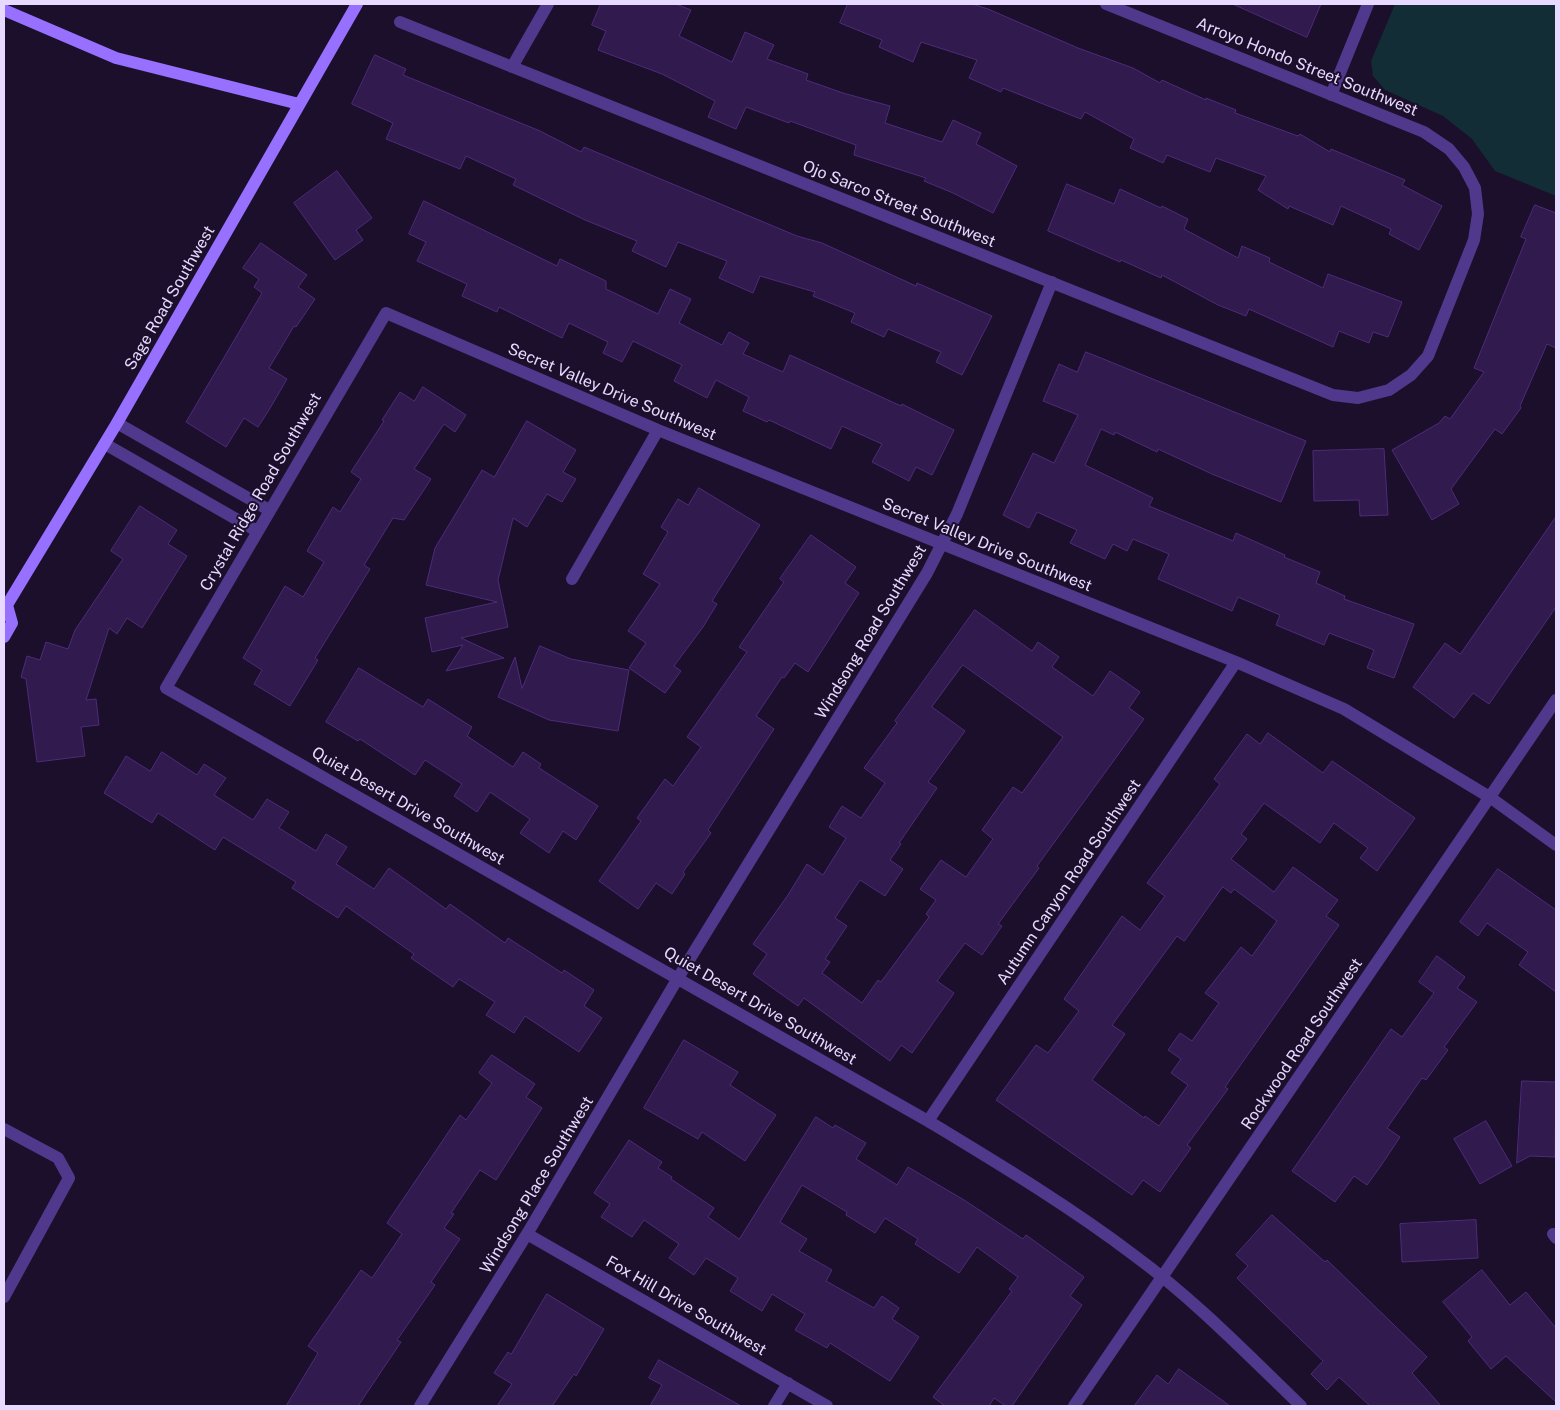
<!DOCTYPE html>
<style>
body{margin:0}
#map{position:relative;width:1560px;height:1410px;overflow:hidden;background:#1b0f2b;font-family:"Public Sans",sans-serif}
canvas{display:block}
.frame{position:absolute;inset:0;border:5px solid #e7d9ff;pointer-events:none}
</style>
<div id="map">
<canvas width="1560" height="1410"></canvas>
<div class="frame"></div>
</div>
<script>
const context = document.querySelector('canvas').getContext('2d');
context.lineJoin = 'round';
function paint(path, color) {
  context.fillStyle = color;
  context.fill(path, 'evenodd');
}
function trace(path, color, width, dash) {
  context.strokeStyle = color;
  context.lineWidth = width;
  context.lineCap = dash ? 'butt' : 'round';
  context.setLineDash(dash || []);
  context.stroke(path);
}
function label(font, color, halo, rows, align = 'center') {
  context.font = font + ' "Public Sans",sans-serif';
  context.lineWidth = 4;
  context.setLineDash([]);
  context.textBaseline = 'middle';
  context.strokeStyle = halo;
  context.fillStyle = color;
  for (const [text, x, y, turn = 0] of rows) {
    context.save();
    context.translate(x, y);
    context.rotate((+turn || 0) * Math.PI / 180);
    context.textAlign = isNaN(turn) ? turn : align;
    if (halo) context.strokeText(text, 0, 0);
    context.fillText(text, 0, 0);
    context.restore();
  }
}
const green = new Path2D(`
 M 1395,4 L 1556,4 L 1556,196 L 1495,171 L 1472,139 L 1443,116 L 1385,90 L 1373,76 L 1371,61 Z`);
const building = new Path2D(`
 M 601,4 L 676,4 L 691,10 L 679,36 L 732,62 L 745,32 L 774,45 L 767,59 L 808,74 L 806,80 L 843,93 L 890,106 L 885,123 L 942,142 L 953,120 L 981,133 L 976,144 L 1017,166 L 993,213 L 953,193 L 924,181 L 926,178 L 854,155 L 856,145 L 790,121 L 789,123 L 746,107 L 736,129 L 708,117 L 715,101 L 662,74 L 598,50 L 606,31 L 592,25 Z
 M 848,4 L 972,4 L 988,9 L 1078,48 L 1133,68 L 1160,83 L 1162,80 L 1206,100 L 1206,98 L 1236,110 L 1235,113 L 1298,136 L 1300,134 L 1330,152 L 1331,149 L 1405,180 L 1402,185 L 1442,206 L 1419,250 L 1389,234 L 1391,229 L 1341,206 L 1333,225 L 1289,206 L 1288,209 L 1258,190 L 1266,176 L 1216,158 L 1210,172 L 1167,155 L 1163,163 L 1130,148 L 1134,139 L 1085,112 L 1081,119 L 1003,88 L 1001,92 L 969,78 L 977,60 L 921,42 L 913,62 L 879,47 L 882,40 L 840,23 Z
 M 1233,4 L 1321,4 L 1307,37 Z
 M 375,55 L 406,69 L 403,75 L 540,131 L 581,152 L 584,147 L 797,236 L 822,243 L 916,286 L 917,283 L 992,316 L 962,375 L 936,362 L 941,352 L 888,329 L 884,337 L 851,322 L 855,313 L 813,296 L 815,292 L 760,276 L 753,293 L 719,278 L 727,261 L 678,242 L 666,267 L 632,251 L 637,241 L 585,220 L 513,185 L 516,179 L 466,156 L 460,169 L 386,139 L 393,123 L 352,104 Z
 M 337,171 L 372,218 L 356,230 L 363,240 L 335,260 L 294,203 Z
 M 1067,184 L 1114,204 L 1120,189 L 1161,208 L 1162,206 L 1188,219 L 1184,229 L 1238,258 L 1242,246 L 1270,258 L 1269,262 L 1323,288 L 1328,274 L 1402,302 L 1388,337 L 1373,332 L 1369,343 L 1339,331 L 1333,347 L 1249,309 L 1246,316 L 1218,305 L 1162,275 L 1161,278 L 1121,260 L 1120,262 L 1048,231 Z
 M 424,201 L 557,266 L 560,259 L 606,281 L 606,289 L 658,314 L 670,289 L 691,299 L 679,323 L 722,345 L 729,332 L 749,343 L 743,354 L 783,372 L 790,355 L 901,406 L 902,404 L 954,430 L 932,475 L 916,467 L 909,481 L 872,462 L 882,444 L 842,426 L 831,449 L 769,420 L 767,422 L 743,411 L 749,397 L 716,380 L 707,398 L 674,381 L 682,365 L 633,341 L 622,362 L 603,353 L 608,342 L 569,323 L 562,338 L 499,307 L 497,312 L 462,296 L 467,284 L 417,261 L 426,242 L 409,234 Z
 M 1535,205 L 1556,213 L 1556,348 L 1547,344 L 1520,406 L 1521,408 L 1502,434 L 1495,429 L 1451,489 L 1459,504 L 1432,520 L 1392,450 L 1439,423 L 1445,416 L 1450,419 L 1484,372 L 1474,368 L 1526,239 L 1521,237 Z
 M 261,243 L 307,275 L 298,287 L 315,299 L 296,327 L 294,326 L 269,368 L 287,379 L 269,410 L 258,427 L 244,418 L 226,447 L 186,422 L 262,293 L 254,287 L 259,279 L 243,268 Z
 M 1086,352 L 1306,441 L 1281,502 L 1212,474 L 1158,449 L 1157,452 L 1115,432 L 1114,435 L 1101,429 L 1085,465 L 1153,498 L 1149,506 L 1233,541 L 1236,533 L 1285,555 L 1284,557 L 1320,572 L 1316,583 L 1345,596 L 1344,599 L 1414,624 L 1394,678 L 1367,668 L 1374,650 L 1329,633 L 1324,645 L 1276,625 L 1280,615 L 1238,597 L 1232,611 L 1158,579 L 1169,554 L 1133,539 L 1127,551 L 1113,544 L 1105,559 L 1070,543 L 1077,530 L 1037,512 L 1029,528 L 1003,515 L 1033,453 L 1054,463 L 1078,415 L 1043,401 L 1059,364 L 1077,372 Z
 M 423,387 L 466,415 L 455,432 L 444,424 L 414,469 L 431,479 L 404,520 L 393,518 L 364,565 L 370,569 L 315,658 L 318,660 L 290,706 L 254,684 L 262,670 L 243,658 L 285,586 L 303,597 L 324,562 L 307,551 L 333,507 L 340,512 L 361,479 L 351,472 L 384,421 L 382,420 L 400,392 L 414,401 Z
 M 527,421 L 576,450 L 563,472 L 576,479 L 562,502 L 547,494 L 527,527 L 513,518 L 498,580 L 508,627 L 461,638 L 504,658 L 446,671 L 463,645 L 432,652 L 425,618 L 497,602 L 426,585 L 435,548 L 482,470 L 494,477 Z
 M 1384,449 L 1388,515 L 1360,516 L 1359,500 L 1314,501 L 1313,451 Z
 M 699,488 L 760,525 L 712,601 L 717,604 L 703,627 L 674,666 L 681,671 L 665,693 L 629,668 L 646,643 L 628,631 L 660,584 L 643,574 L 668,532 L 661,527 L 678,499 L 688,505 Z
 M 140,506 L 177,530 L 168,544 L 187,556 L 142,628 L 127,618 L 117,634 L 109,628 L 86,700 L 96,699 L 99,725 L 81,727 L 85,756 L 37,762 L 26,679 L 21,677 L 27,656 L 40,660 L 46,642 L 68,649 L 75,630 L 123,559 L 111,551 Z
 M 1556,517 L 1556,607 L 1489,704 L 1473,693 L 1454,718 L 1413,687 L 1445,643 L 1460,654 Z
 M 811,535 L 856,567 L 845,583 L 859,593 L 808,672 L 795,663 L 784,678 L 782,677 L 756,716 L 774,729 L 708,830 L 711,833 L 683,872 L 685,874 L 672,894 L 656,883 L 638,909 L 599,881 L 641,821 L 637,818 L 665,779 L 673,786 L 701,747 L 687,737 L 747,652 L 739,647 L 784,582 L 780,579 Z
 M 975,610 L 1032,651 L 1038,642 L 1059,657 L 1052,667 L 1093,696 L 1110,671 L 1140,692 L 1129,708 L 1144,719 L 1037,866 L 1039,868 L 998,924 L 1002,926 L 982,955 L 965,943 L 937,981 L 954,993 L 912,1053 L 901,1045 L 890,1061 L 804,998 L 798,1006 L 753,974 L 767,954 L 753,944 L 788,895 L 807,864 L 823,875 L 846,838 L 829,827 L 842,806 L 861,818 L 885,783 L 864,768 L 897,723 L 895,721 ZM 963,665 L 1063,737 L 1022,793 L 1013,787 L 982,830 L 993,839 L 966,877 L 941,860 L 920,889 L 936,900 L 926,914 L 929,917 L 881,982 L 878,980 L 862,1003 L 822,973 L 830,962 L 825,959 L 847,926 L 835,918 L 860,880 L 885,896 L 903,869 L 890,860 L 901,844 L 899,843 L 937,788 L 928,782 L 965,731 L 932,707 Z
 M 540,646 L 571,659 L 629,670 L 618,731 L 549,720 L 498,697 L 515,657 L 522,688 Z
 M 359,668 L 423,707 L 428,699 L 472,727 L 467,736 L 513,767 L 523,752 L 541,764 L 539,768 L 598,806 L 576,840 L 563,831 L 549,853 L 520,833 L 530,819 L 490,792 L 477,812 L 454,796 L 462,784 L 425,760 L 415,775 L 360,739 L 358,741 L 326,722 Z
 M 1268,733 L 1323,773 L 1332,761 L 1415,818 L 1377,871 L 1360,858 L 1368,848 L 1334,823 L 1320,843 L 1264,803 L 1241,834 L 1247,839 L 1231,859 L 1274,892 L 1293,867 L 1338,900 L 1326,916 L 1339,925 L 1225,1087 L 1228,1089 L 1187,1145 L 1191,1148 L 1160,1192 L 1143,1180 L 1132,1195 L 996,1100 L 1036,1045 L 1048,1053 L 1079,1011 L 1064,999 L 1122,916 L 1140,930 L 1165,896 L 1147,883 L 1220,784 L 1214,779 L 1247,734 L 1260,744 ZM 1223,887 L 1231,893 L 1234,889 L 1277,921 L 1252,956 L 1241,947 L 1205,993 L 1219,1003 L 1192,1041 L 1180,1033 L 1168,1050 L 1181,1059 L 1171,1073 L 1188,1085 L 1159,1126 L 1145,1116 L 1144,1118 L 1092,1080 L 1125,1034 L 1112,1025 L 1177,936 L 1184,941 Z
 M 162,752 L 197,775 L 204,764 L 226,778 L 214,795 L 253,820 L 267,799 L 289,812 L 279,828 L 316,851 L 326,834 L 347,847 L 336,864 L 374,889 L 389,868 L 446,909 L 450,904 L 505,943 L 508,938 L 562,973 L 564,970 L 594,990 L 584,1006 L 602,1018 L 579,1052 L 525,1016 L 514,1033 L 486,1015 L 495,1002 L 459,979 L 453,987 L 411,958 L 414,954 L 346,906 L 338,918 L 292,888 L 296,882 L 223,837 L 215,850 L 158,813 L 152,823 L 104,793 L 126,756 L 150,771 Z
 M 1498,869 L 1556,910 L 1556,992 L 1519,965 L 1528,952 L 1487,923 L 1478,936 L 1460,922 Z
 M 1437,956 L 1465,977 L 1457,988 L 1477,1002 L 1444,1047 L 1448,1050 L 1426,1080 L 1422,1078 L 1387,1128 L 1400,1137 L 1380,1167 L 1367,1185 L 1354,1176 L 1335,1202 L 1292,1171 L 1391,1029 L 1402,1037 L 1434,993 L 1419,982 Z
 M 684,1040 L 738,1072 L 730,1085 L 776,1115 L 745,1161 L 702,1132 L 698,1139 L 644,1108 Z
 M 492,1055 L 535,1084 L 526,1097 L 542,1108 L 496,1180 L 480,1170 L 451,1213 L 454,1214 L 444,1228 L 460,1239 L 431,1282 L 435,1285 L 397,1340 L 401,1342 L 358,1406 L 286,1406 L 318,1353 L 308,1346 L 361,1270 L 372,1278 L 402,1234 L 387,1223 L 460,1115 L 466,1120 L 492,1083 L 479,1073 Z
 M 1522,1081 L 1556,1082 L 1555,1157 L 1530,1156 L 1517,1163 Z
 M 816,1117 L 833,1128 L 835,1125 L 866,1143 L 856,1159 L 897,1185 L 908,1167 L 964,1200 L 1023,1239 L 1026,1235 L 1084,1277 L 1070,1296 L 1082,1305 L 1012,1406 L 1006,1406 L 994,1398 L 989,1406 L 945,1406 L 933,1397 L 1012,1291 L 1009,1289 L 1018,1277 L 977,1247 L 959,1273 L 915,1244 L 918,1239 L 885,1218 L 875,1233 L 846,1215 L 847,1212 L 802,1185 L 780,1222 L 807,1239 L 799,1251 L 832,1270 L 826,1281 L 874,1308 L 882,1296 L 899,1308 L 892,1319 L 919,1337 L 890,1381 L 830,1343 L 827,1348 L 795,1330 L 805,1314 L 772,1294 L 762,1311 L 730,1291 L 738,1278 L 706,1258 L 694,1275 L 669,1258 L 679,1244 L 644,1220 L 632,1237 L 601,1217 L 610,1204 L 594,1193 L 629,1140 L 662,1162 L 658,1168 L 672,1177 L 671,1179 L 714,1208 L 708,1217 L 739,1239 Z
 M 1486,1121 L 1512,1166 L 1480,1184 L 1454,1139 Z
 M 1272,1215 L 1325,1262 L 1327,1260 L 1427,1357 L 1412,1373 L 1441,1406 L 1370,1406 L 1339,1377 L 1327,1390 L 1311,1374 L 1323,1361 L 1237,1278 L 1248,1266 L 1236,1255 Z
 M 1476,1220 L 1478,1258 L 1402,1262 L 1400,1224 Z
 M 1482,1270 L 1510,1305 L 1526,1292 L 1556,1328 L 1556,1402 L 1506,1356 L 1491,1369 L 1468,1341 L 1472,1337 L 1443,1302 Z
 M 547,1294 L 604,1329 L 576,1376 L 574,1374 L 552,1406 L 497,1406 L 512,1384 L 494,1373 L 508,1352 L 511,1354 Z
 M 659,1360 L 741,1406 L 650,1406 L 662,1385 L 649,1378 Z
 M 1179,1369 L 1230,1406 L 1134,1406 L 1157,1375 L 1168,1384 Z`);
const lane = new Path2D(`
 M 4,1129 L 58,1158 L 69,1178 L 4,1297`);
const street = new Path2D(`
 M 400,22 L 1333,395 L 1358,398 L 1389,390 L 1411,375 L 1428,356 L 1474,240 L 1478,214 L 1475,188 L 1464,167 L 1449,149 L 1424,132 L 1106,4
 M 512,67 L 548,4
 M 1331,95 L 1368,4
 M 117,423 L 269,510
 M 105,444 L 257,531
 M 572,579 L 658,430
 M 928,1121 L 1236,662
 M 527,1234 L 827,1406
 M 1553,1234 L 1556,1238
 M 420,1406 L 527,1234 L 678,978 L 927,573 L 957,514 L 1052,282
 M 774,1406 L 788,1383
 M 1074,1406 L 1556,700
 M 1301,1406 C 1247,1354 1195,1300 1135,1256 C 1069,1206 999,1164 928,1121 L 166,688 L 386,313 L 658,430 L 1236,662 L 1344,709 L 1491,798 L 1556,845`);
const secondary = new Path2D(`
 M 4,10 L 116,58 L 299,104
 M 4,610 L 117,423 L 357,4
 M 4,637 L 12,623 L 7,605`);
const streetNames = [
 ["Arroyo Hondo Street Southwest",1307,67,22],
 ["Ojo Sarco Street Southwest",899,204,22],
 ["Sage Road Southwest",170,298,-60],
 ["Secret Valley Drive Southwest",612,392,23],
 ["Crystal Ridge Road Southwest",261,492,-60],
 ["Secret Valley Drive Southwest",987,545,22],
 ["Windsong Road Southwest",871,632,-59],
 ["Quiet Desert Drive Southwest",408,806,30],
 ["Autumn Canyon Road Southwest",1069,882,-56],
 ["Quiet Desert Drive Southwest",760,1006,30],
 ["Rockwood Road Southwest",1302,1044,-56],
 ["Windsong Place Southwest",537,1185,-59],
 ["Fox Hill Drive Southwest",686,1306,30]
];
paint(green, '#122d35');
paint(building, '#311a4d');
trace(building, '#4f2b7a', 1);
trace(lane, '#50388c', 12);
trace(street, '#50388c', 12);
trace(secondary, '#9770ff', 12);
label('16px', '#e7d9ff', '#1b0f2b', streetNames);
</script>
